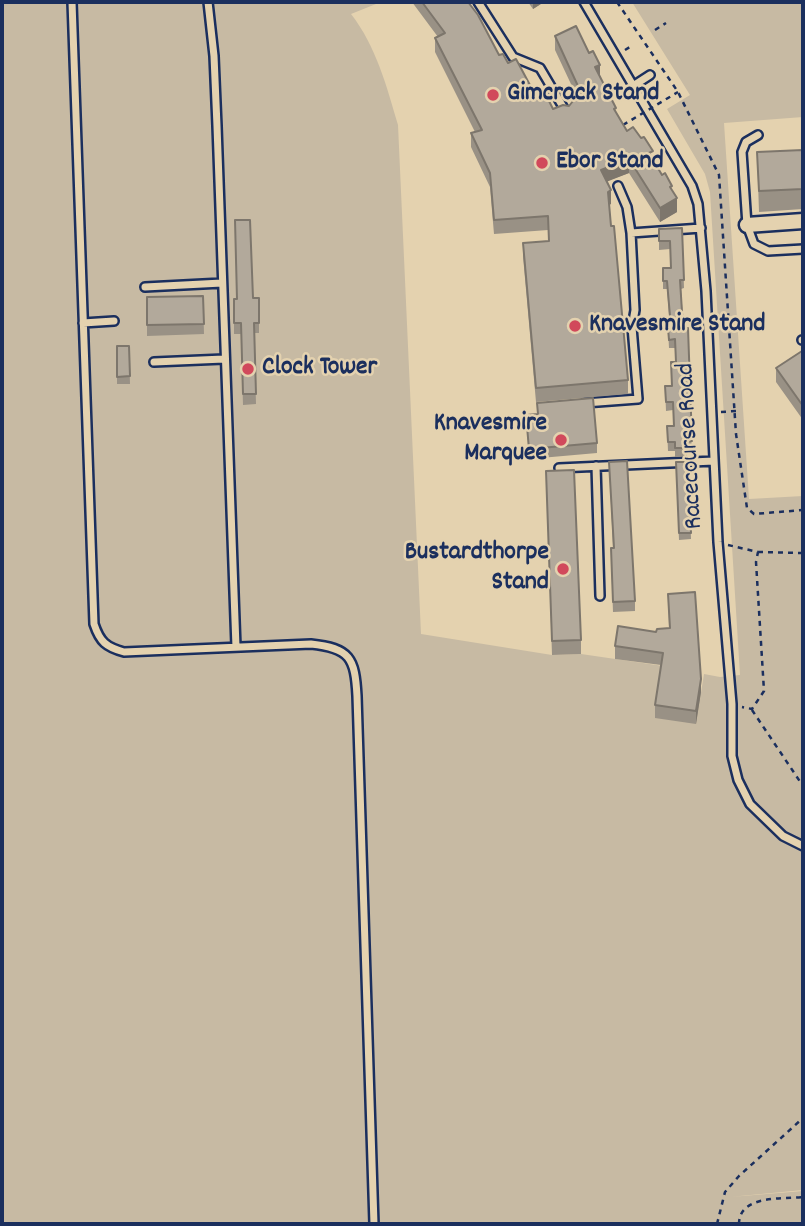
<!DOCTYPE html>
<html>
<head>
<meta charset="utf-8">
<style>
  body { margin:0 }
  #map { position:relative; width:805px; height:1226px; overflow:hidden; background:#e4d2af; font-family:Dekko,sans-serif }
  canvas { display:block }
  .frame { position:absolute; inset:0; border:4px solid #1b2f5e; pointer-events:none }
</style>
</head>
<body>
<div id="map">
<canvas width="805" height="1226"></canvas>
<div class="frame"></div>
</div>
<script>
const g = document.querySelector('canvas').getContext('2d');
g.lineJoin = 'round';
function fill(path, color) {
  g.fillStyle = color;
  g.fill(path, 'evenodd');
}
function stroke(path, color, width, dash) {
  g.strokeStyle = color;
  g.lineWidth = width;
  g.lineCap = dash ? 'butt' : 'round';
  g.setLineDash(dash || []);
  g.stroke(path);
}
function write(font, color, halo, rows, align = 'center') {
  g.font = font + ' Dekko,sans-serif';
  g.lineWidth = 5;
  g.setLineDash([]);
  g.textBaseline = 'middle';
  g.strokeStyle = halo;
  g.fillStyle = color;
  for (const [text, x, y, turn = 0] of rows) {
    g.save();
    g.translate(x, y);
    g.rotate((+turn || 0) * Math.PI / 180);
    g.textAlign = isNaN(turn) ? turn : align;
    if (halo) g.strokeText(text, 0, 0);
    g.fillText(text, 0, 0);
    g.restore();
  }
}
fill(new Path2D(`
  M2 2H381L351 14C376 46 387 87 398 125L421 634 552 655 581 654 677 668 696 724 704 674 720 677 740 675 710 192 705 174 667 109 690 95 632 2H803V117L724 123 749 499 803 496V1190L730 1197 803 1191V1224H2Z`), '#c7baa3');
const lane = new Path2D(`
  M72 2 94 624C100 642 106 647 124 652L311 644C350 648 355 658 357 696L374 1224
  M208 2 214 56 217 126 236 647
  M478 2 513 57 540 68 566 112
  M584 2 692 186 698 204 706 291 718 542 732 704V756L738 780 750 804 783 836 803 846
  M633 86 650 75
  M758 135 746 142 742 152 747 225 754 244 768 251 803 249
  M631 233 701 228
  M145 287 222 283
  M83 323 114 321
  M802 340H803
  M154 362 224 359
  M585 403 638 399 632 327 635 310 631 233 627 207 618 186
  M596 466 600 596
  M559 468 714 461`);
const street = new Path2D(`
  M747 225 803 221`);
stroke(lane, '#1b2f5e', 12);
stroke(street, '#1b2f5e', 19);
stroke(new Path2D(`
  M617 2 678 92 719 175 736 434 747 508 754 514 803 510
  M655 30 666 23
  M625 50 633 45
  M721 412 736 411
  M728 545 758 552 756 562 764 691 752 709 742 707
  M758 552 803 553
  M752 710 803 786
  M717 1224 725 1192 739 1176 803 1118
  M739 1224C739 1195 782 1199 803 1197`), '#1b2f5e', 2.5, [5, 5]);
stroke(lane, '#e4d2af', 7);
stroke(street, '#e4d2af', 14);
stroke(new Path2D(`
  M623 125 678 92`), '#1b2f5e', 2.5, [5, 5]);
fill(new Path2D(`
  M412 2H468L499 55 508 63 538 100 553 109 569 106 578 99 555 50V36L600 76 616 112 627 131 653 160 672 191 677 212 660 222 629 173 607 181 611 204 609 205 611 226 628 380V394L536 402 523 256V243L548 241V230L494 234 490 187 471 147V133L475 132 435 52V38L438 37Z
  M528 2H544L533 9Z
  M803 150V209L759 212 757 152Z
  M682 228 684 288 681 289 692 450H687V456L675 457V451H668L667 426H674L673 410 666 411 665 386H671L676 362 675 348H669L668 328H670L667 289H663V268H671L670 249 659 250V229Z
  M203 296 204 334 147 336V297Z
  M259 298V333H254L256 404 243 405 241 334H234V299Z
  M117 346H129L130 384H117Z
  M803 352V420L776 382V368Z
  M537 403 597 443V453L529 459 526 415 537 414Z
  M609 462 635 601V611L613 612 611 558 613 548Z
  M676 462H688L691 539 679 540Z
  M546 471 581 640V654L552 655Z
  M668 594 701 692 696 724 655 718V705L661 665 615 659V646L656 632 669 628Z`), '#999185');
fill(new Path2D(`
  M533 2H544L533 9Z
  M600 65V79L595 67Z
  M629 159V173L601 184V170Z
  M611 190V204L608 205V192Z
  M677 198V212L660 222V208Z
  M701 679V692L696 724V711Z`), '#7d766c');
const building = new Path2D(`
  M422 2H468L478 15 499 55 503 54 508 63 516 59 538 100 547 97 553 109 563 105 569 106 573 101 583 97 555 36 576 26 589 53 593 51 600 65 595 67 616 108 614 109 627 131 633 127 641 138 644 137 653 151 649 153 662 175 665 173 672 186 670 187 677 198 660 208 629 159 601 170 611 190 608 192 611 226H614L628 380 536 388 523 243 549 241 548 216 494 220 490 173 471 133 482 130 435 38 445 33Z
  M803 150V189L759 191 757 152Z
  M235 220H250L253 298H259V323H254L256 394H243L241 323H234V299H237Z
  M682 228 684 280H680L683 328H688L692 441H687V448H675V442H668L667 426H674L673 402H666L665 386H672L671 362H676L675 339 669 340 668 328H671L667 281H663V268H671L670 241H659V229Z
  M203 296 204 324 147 325V297Z
  M117 346H129L130 376 117 377Z
  M802 351 803 352V406L776 368Z
  M593 398 597 443 529 449 526 415 538 414 537 403Z
  M627 461 635 601 613 602 611 548H614L609 462Z
  M676 462H688L691 533H679Z
  M574 470 581 640 552 641 546 471Z
  M695 592 701 679 696 711 655 705 663 653 615 646 618 626 656 632 657 629 670 628 668 594Z`);
fill(building, '#b2a99b');
stroke(building, '#7d766c', 2);
for (const [x, y, r, color] of [
  [493,95,7,"#d1495b"],
  [542,163,7,"#d1495b"],
  [575,326,7,"#d1495b"],
  [248,369,7,"#d1495b"],
  [561,440,7,"#d1495b"],
  [563,569,7,"#d1495b"]
]) {
  const dot = new Path2D();
  dot.arc(x, y, r, 0, 2 * Math.PI);
  g.fillStyle = color;
  g.fill(dot);
  stroke(dot, '#e4d2af', 2.5);
}
write('bold 26px', '#1b2f5e', '#e4d2af', [
  ["Gimcrack Stand",507,95],
  ["Ebor Stand",556,163],
  ["Knavesmire Stand",589,326],
  ["Clock Tower",262,369],
  ["Knavesmire",547,425,"right"],
  ["Marquee",547,455,"right"],
  ["Bustardthorpe",549,554,"right"],
  ["Stand",549,584,"right"]
], 'left');
write('26px', '#1b2f5e', '#e4d2af', [
  ["Racecourse Road",692,446,-93]
]);
</script>
</body>
</html>
